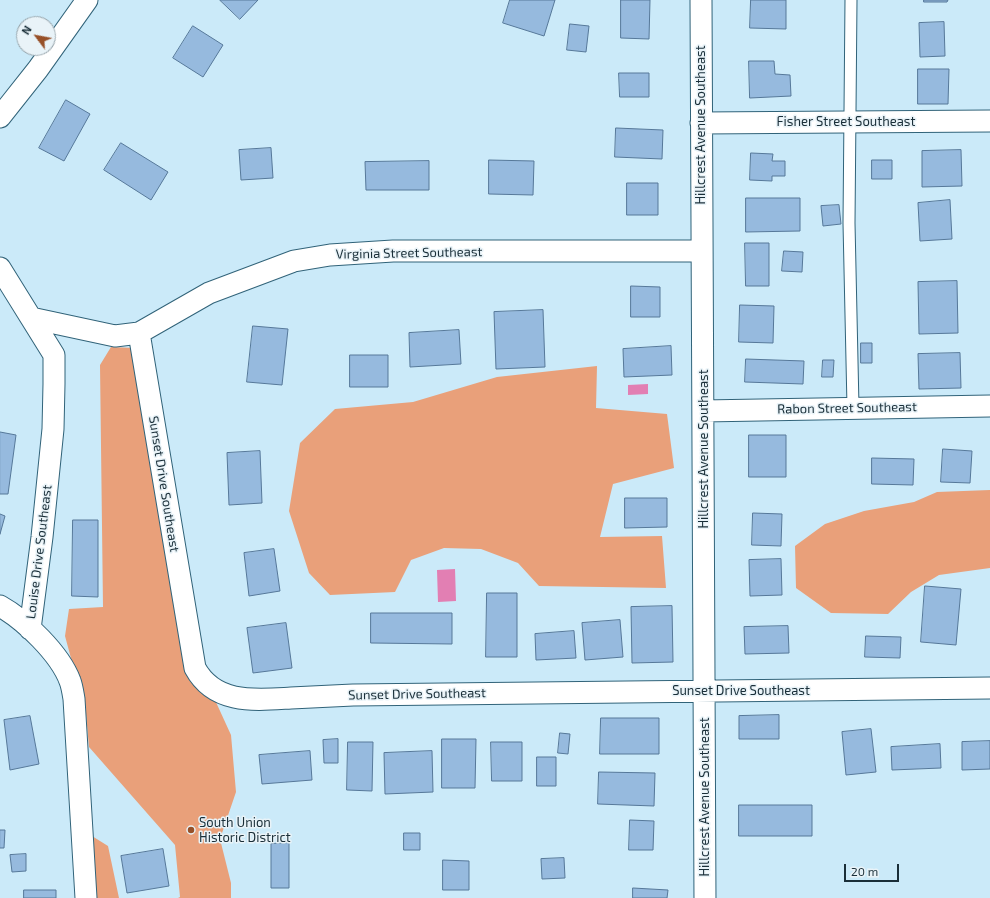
<!DOCTYPE html>
<html>
<head>
<meta charset="utf-8">
<style>
  body { margin:0 }
  #map { position:relative; width:990px; height:898px; overflow:hidden; background:#cbeaf9; font-family:"Exo 2",sans-serif }
  canvas { display:block }
  .north { position:absolute; left:16px; top:16px; width:40px; height:40px; box-sizing:border-box; background:#e9f3f8; border:1px solid #96a4ab; border-radius:50%; rotate:302deg; font-size:11px; font-weight:700; line-height:16px; text-align:center; color:#192e38 }
  .north::after { content:''; display:block; margin:auto; width:14px; height:18px; background:#975028; clip-path:polygon(50% 0,100% 100%,50% 72%,0 100%) }
  .scale { position:absolute; left:844px; top:864px; width:55px; height:18px; box-sizing:border-box; border:2px solid #192e38; border-top:0; padding-left:5px; font-size:12px; line-height:14px; white-space:nowrap; color:#192e38; -webkit-text-stroke:3px #e9f3f8; paint-order:stroke }
</style>
</head>
<body>
<div id="map">
<canvas width="990" height="898"></canvas>
<div class="north">N</div>
<div class="scale">20 m</div>
</div>
<script>
const g = document.querySelector('canvas').getContext('2d');
g.lineJoin = 'round';
function fill(path, color) {
  g.fillStyle = color;
  g.fill(path, 'evenodd');
}
function stroke(path, color, width, dash) {
  g.strokeStyle = color;
  g.lineWidth = width;
  g.lineCap = dash ? 'butt' : 'round';
  g.setLineDash(dash || []);
  g.stroke(path);
}
function write(font, color, halo, rows, align = 'center') {
  g.font = font + ' "Exo 2",sans-serif';
  g.lineWidth = 3;
  g.setLineDash([]);
  g.textBaseline = 'middle';
  g.strokeStyle = halo;
  g.fillStyle = color;
  for (const [text, x, y, turn = 0] of rows) {
    g.save();
    g.translate(x, y);
    g.rotate((+turn || 0) * Math.PI / 180);
    g.textAlign = isNaN(turn) ? turn : align;
    if (halo) g.strokeText(text, 0, 0);
    g.fillText(text, 0, 0);
    g.restore();
  }
}
fill(new Path2D(`
  M111 347 135 348 189 680 215 700 231 735 236 792 220 839 231 883V898H178L180 897 175 845 89 747 86 714 65 636 69 609 103 607 100 365Z
  M597 366 596 408 667 414 674 468 613 484 600 537 662 536 666 588 539 586 518 563 481 549 444 548 411 560 395 592 330 595 309 573 289 511 300 443 335 409 413 402 497 377Z
  M990 490V568L939 575 911 592 888 614 831 613 796 588 795 546 825 524 864 511 914 502 937 492Z
  M92 836 108 846 119 898H94Z`), '#e9a07a');
fill(new Path2D(`
  M648 384V394L628 395V385Z
  M455 569 456 601 438 602 437 570Z`), '#e27fb3');
const building = new Path2D(`
  M220 0H258L240 19Z
  M510 0H555L544 36 503 23Z
  M621 0H650L649 39 621 38Z
  M751 0H786V29L750 28Z
  M924 0H948L947 2H924Z
  M944 22 945 56 920 57 919 23Z
  M570 24 589 26 586 52 567 50Z
  M193 26 223 45 203 77 173 58Z
  M749 61H774L775 74 790 75 791 96 750 98Z
  M918 69H949L948 104H918Z
  M619 73H649V97H620Z
  M66 100 90 114 64 161 39 148Z
  M616 128 663 130 662 159 615 157Z
  M121 143 168 172 151 200 104 170Z
  M271 148 273 178 241 180 239 150Z
  M961 150 962 186 922 187V151Z
  M751 153 773 154 772 161H785V176H772V181L750 180Z
  M489 160 534 161 533 195 489 194Z
  M872 160H892V179H872Z
  M429 161V190H366L365 162Z
  M627 183H658V215H627Z
  M746 198H800V231L746 232Z
  M950 200 952 239 920 241 918 203Z
  M839 205 841 224 823 226 821 206Z
  M745 243H769V286H746Z
  M784 251 803 252 802 272 782 271Z
  M957 281 958 333 919 334 918 282Z
  M631 286 660 287V317H631Z
  M740 305 774 306 773 343 739 342Z
  M543 310 545 367 496 369 494 312Z
  M253 326 288 329 282 385 247 382Z
  M459 330 461 364 410 367 409 333Z
  M861 343H872V363H861Z
  M671 346 672 375 624 377 623 349Z
  M960 353 961 388 919 389 918 354Z
  M350 355H388V387H350Z
  M746 359 804 361 803 384 745 382Z
  M823 360H834L833 377H822Z
  M0 432 16 435 8 494H0Z
  M749 435H786V477H749Z
  M943 449 972 451 970 483 941 482Z
  M260 451 262 503 229 505 227 453Z
  M872 458 914 459 913 485 872 484Z
  M625 498H667V527L625 528Z
  M753 513 782 514 781 546 752 545Z
  M0 514 5 516 0 534Z
  M73 520H98V597L72 596Z
  M274 549 280 591 249 596 244 553Z
  M781 559 782 595 750 596 749 560Z
  M925 586 961 589 956 645 921 642Z
  M487 593H517V657H486Z
  M672 606 673 662 632 663 631 607Z
  M371 613H452V644L371 643Z
  M620 620 623 657 585 660 582 623Z
  M286 623 292 668 253 673 247 628Z
  M788 626 789 653 745 654 744 627Z
  M574 631 576 658 536 660 535 634Z
  M866 636 901 637 900 658 865 657Z
  M779 715V739H739V716Z
  M30 716 39 764 10 770 4 720Z
  M601 718H659V754H600Z
  M871 729 876 772 846 775 842 732Z
  M560 733 570 734 568 754 558 753Z
  M338 739V763H324L323 740Z
  M442 739H476L475 788H442Z
  M990 741V769L962 770V742Z
  M348 742H373L372 791 347 790Z
  M491 742H522V781H492Z
  M940 744 941 768 892 770 891 747Z
  M310 751 312 780 262 784 259 755Z
  M432 751 433 792 385 794 384 753Z
  M537 757H556V786H537Z
  M599 772 655 773 654 806 598 804Z
  M739 805H812V836H739Z
  M630 820 654 821 653 850H629Z
  M0 830H5L4 848H0Z
  M404 833H420V850H404Z
  M289 843V888H271V844Z
  M163 849 169 886 127 893 121 856Z
  M26 854V871L12 872 10 855Z
  M564 858 565 878 542 879 541 859Z
  M443 860 469 861V890H443Z
  M633 888 668 890 667 898H633Z
  M24 890H56V898H24Z`);
fill(building, '#96bade');
stroke(building, '#567899', 1);
const service = new Path2D(`
  M851 0 849 223 853 407`);
const minor = new Path2D(`
  M701 0 705 898
  M0 117 38 69 87 0
  M701 123 990 121
  M0 268 31 318 115 336 139 333 209 293 294 261 330 255 393 251H702
  M139 333 195 668C215 705 256 700 291 698 312 697 332 696 353 695L990 688
  M703 411 990 406
  M0 606C25 620 60 654 70 681 72 686 73 693 74 699L86 898
  M30 629 42 537 53 429 54 384V355L31 318`);
stroke(service, '#316379', 13);
stroke(minor, '#316379', 23);
stroke(service, '#fff', 11);
stroke(minor, '#fff', 21);
for (const [x, y, r, color] of [
  [191,830,4,"#975028"]
]) {
  const dot = new Path2D();
  dot.arc(x, y, r, 0, 2 * Math.PI);
  g.fillStyle = color;
  g.fill(dot);
  stroke(dot, '#e9f3f8', 1.5);
}
write('13px', '#192e38', '#e9f3f8', [
  ["Fisher Street Southeast",846,122],
  ["Hillcrest Avenue Southeast",701,125,-90],
  ["Virginia Street Southeast",409,253,-1],
  ["Rabon Street Southeast",847,408,-1],
  ["Hillcrest Avenue Southeast",704,449,-90],
  ["Sunset Drive Southeast",164,484,81],
  ["Louise Drive Southeast",39,552,-83],
  ["Sunset Drive Southeast",741,691],
  ["Sunset Drive Southeast",417,694,-1],
  ["Hillcrest Avenue Southeast",705,797,-90]
]);
write('13px', '#192e38', '#e9f3f8', [
  ["South Union",199,823],
  ["Historic District",199,838]
], 'left');
</script>
</body>
</html>
